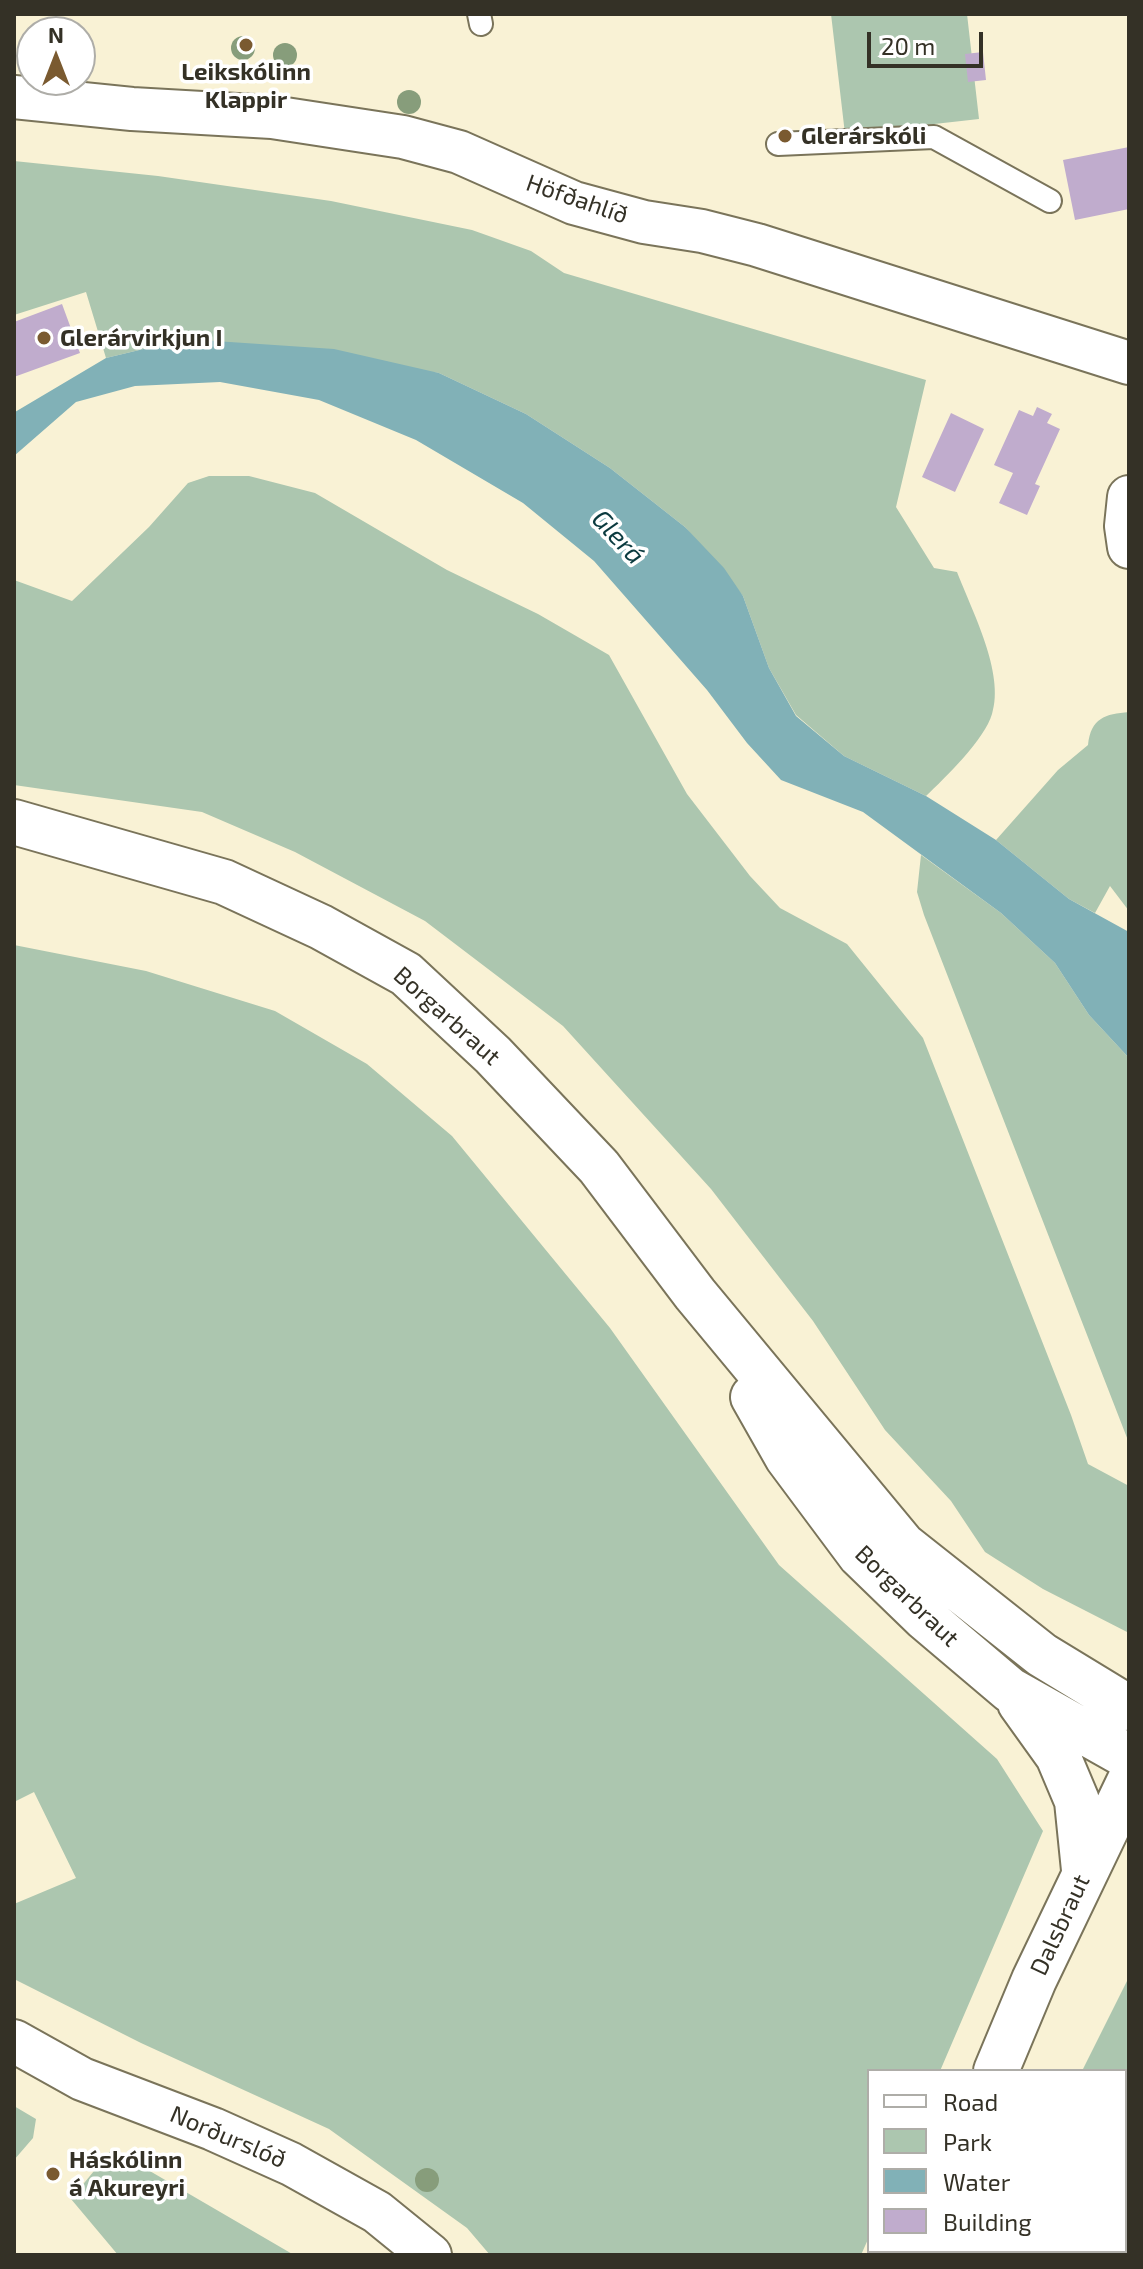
<!DOCTYPE html>
<html>
<head>
<meta charset="utf-8">
<style>
  body { margin:0 }
  #map { position:relative; width:1143px; height:2269px; overflow:hidden; background:#f9f2d5; font-family:"Exo 2",sans-serif }
  canvas { display:block }
  .frame { position:absolute; inset:0; border:16px solid #343126; pointer-events:none }
  .legend { position:absolute; left:867px; top:2069px; width:260px; height:184px; box-sizing:border-box; background:#fff; border:2px solid #aeada8; margin:0; padding:10px 14px; list-style:none; font-size:24px; color:#343126 }
  .legend li { display:flex; align-items:center; gap:16px; height:40px }
  .legend b { width:40px; border:2px solid #aeada8 }
  .north { position:absolute; left:16px; top:16px; width:80px; height:80px; box-sizing:border-box; background:#fff; border:2px solid #aeada8; border-radius:50%; rotate:0deg; font-size:22px; font-weight:700; line-height:32px; text-align:center; color:#343126 }
  .north::after { content:''; display:block; margin:auto; width:28px; height:36px; background:#7a5a30; clip-path:polygon(50% 0,100% 100%,50% 72%,0 100%) }
  .scale { position:absolute; left:867px; top:32px; width:116px; height:36px; box-sizing:border-box; border:4px solid #343126; border-top:0; padding-left:10px; font-size:24px; line-height:28px; white-space:nowrap; color:#343126; -webkit-text-stroke:6px #fff; paint-order:stroke }
</style>
</head>
<body>
<div id="map">
<canvas width="1143" height="2269"></canvas>
<div class="frame"></div>
<ul class="legend">
<li><b style="height:10px;background:#fff"></b>Road</li>
<li><b style="height:22px;background:#acc6af"></b>Park</li>
<li><b style="height:22px;background:#81b1b7"></b>Water</li>
<li><b style="height:22px;background:#c0accd"></b>Building</li>
</ul>
<div class="north">N</div>
<div class="scale">20 m</div>
</div>
<script>
const g = document.querySelector('canvas').getContext('2d');
g.lineJoin = 'round';
function fill(path, color) {
  g.fillStyle = color;
  g.fill(path, 'evenodd');
}
function stroke(path, color, width, dash) {
  g.strokeStyle = color;
  g.lineWidth = width;
  g.lineCap = dash ? 'butt' : 'round';
  g.setLineDash(dash || []);
  g.stroke(path);
}
function write(font, color, halo, rows, align = 'center') {
  g.font = font + ' "Exo 2",sans-serif';
  g.lineWidth = 7;
  g.setLineDash([]);
  g.textBaseline = 'middle';
  g.strokeStyle = halo;
  g.fillStyle = color;
  for (const [text, x, y, turn = 0] of rows) {
    g.save();
    g.translate(x, y);
    g.rotate((+turn || 0) * Math.PI / 180);
    g.textAlign = isNaN(turn) ? turn : align;
    if (halo) g.strokeText(text, 0, 0);
    g.fillText(text, 0, 0);
    g.restore();
  }
}
fill(new Path2D(`
  M831 14H967L979 119 845 134Z
  M14 161 158 176 331 201 472 230 531 251 564 273 926 380 896 507 934 568 957 572C972 611 1005 673 992 714 985 739 945 778 926 796L844 756 796 715 769 668 743 596 685 527 610 468 526 414 439 373 185 339 106 358 86 292 14 315Z
  M209 476H249L315 493 447 570 538 614 609 655 687 794 750 876 780 908 847 944 923 1038 1071 1415 1088 1464 1129 1486V1633L1043 1589 985 1552 951 1501 885 1430 813 1321 711 1189 563 1026 425 921 295 852 202 812 14 785V580L72 601 149 527 188 483Z
  M1129 712V911L1110 886 1095 913 1069 899 996 840 1058 770 1088 745C1091 718 1105 714 1129 712Z
  M921 855 1001 913 1055 963 1089 1015 1129 1058V1443L924 915 917 892Z
  M14 945 146 971 275 1011 367 1064 452 1136 610 1328 779 1565 997 1759 1043 1831 940 2071H869V2237L861 2255H490L467 2228 329 2129 141 2043 14 1979V1904L76 1878 34 1792 14 1802Z
  M1129 1977V2255H1009L1011 2251H1125V2071H1082Z
  M14 2106 36 2119 33 2138 14 2160Z
  M112 2149 294 2255H118L71 2199Z`), '#acc6af');
fill(new Path2D(`
  M185 339 334 349 439 373 526 414 610 468 685 527 724 568 743 596 769 668 796 716 844 756 926 796 996 840 1069 899 1129 932V1058L1089 1015 1055 963 1001 913 863 812 781 780 747 743 707 690 594 561 523 503 416 440 319 400 220 382 135 386 76 402 14 456 15 412 106 358Z`), '#81b1b7');
fill(new Path2D(`
  M983 52 986 80 968 82 965 54Z
  M1129 147V209L1075 220 1063 160Z
  M62 304 80 353 14 377V322Z
  M1037 407 1052 414 1047 423 1060 429 1035 484 1040 486 1027 515 999 503 1013 473 994 465 1019 410 1033 416Z
  M951 413 984 429 955 492 922 477Z`), '#c0accd');
const service = new Path2D(`
  M479 14 481 24
  M778 144 934 137 1050 201`);
const minor = new Path2D(`
  M14 97 132 109 272 117 403 137 459 152 574 203 644 222 702 231 757 245 1129 363
  M1129 497 1126 526 1129 547
  M14 2041 82 2079 213 2129 291 2164 377 2212 430 2255`);
const tertiary = new Path2D(`
  M14 822 224 882 321 927 406 974 493 1055 599 1167 695 1294 903 1545 1042 1655 1129 1708
  M753 1397 787 1457 860 1555 925 1618 1010 1690 1129 1757
  M1020 1703 1058 1756 1077 1801 1084 1870
  M996 2071 1034 1980 1129 1782
  M930 2255 931 2251`);
stroke(service, '#7a745a', 26);
stroke(minor, '#7a745a', 46);
stroke(tertiary, '#7a745a', 48);
stroke(service, '#fff', 22);
stroke(minor, '#fff', 42);
stroke(tertiary, '#fff', 44);
g.fillStyle = '#879d7b';
for (const [x, y] of [
  [243,48],
  [285,55],
  [409,102],
  [427,2180]
]) {
  g.beginPath();
  g.arc(x, y, 12, 0, 2 * Math.PI);
  g.fill();
}
for (const [x, y, r, color] of [
  [246,45,8,"#7a5a30"],
  [785,136,8,"#7a5a30"],
  [44,338,8,"#7a5a30"],
  [53,2174,8,"#7a5a30"]
]) {
  const dot = new Path2D();
  dot.arc(x, y, r, 0, 2 * Math.PI);
  g.fillStyle = color;
  g.fill(dot);
  stroke(dot, '#fff', 3);
}
write('bold 24px', '#343126', '#fff', [
  ["Leikskólinn",246,72,"center"],
  ["Klappir",246,100,"center"],
  ["Glerárskóli",801,136],
  ["Glerárvirkjun I",60,338],
  ["Háskólinn",69,2160],
  ["á Akureyri",69,2188]
], 'left');
write('24px', '#343126', '#fff', [
  ["Höfðahlíð",577,199,19],
  ["Borgarbraut",447,1016,42],
  ["Borgarbraut",907,1596,44],
  ["Dalsbraut",1060,1925,-65],
  ["Norðurslóð",228,2137,23]
]);
write('italic 26px', '#0a3a3f', '#fff', [
  ["Glerá",618,537,47]
]);
</script>
</body>
</html>
